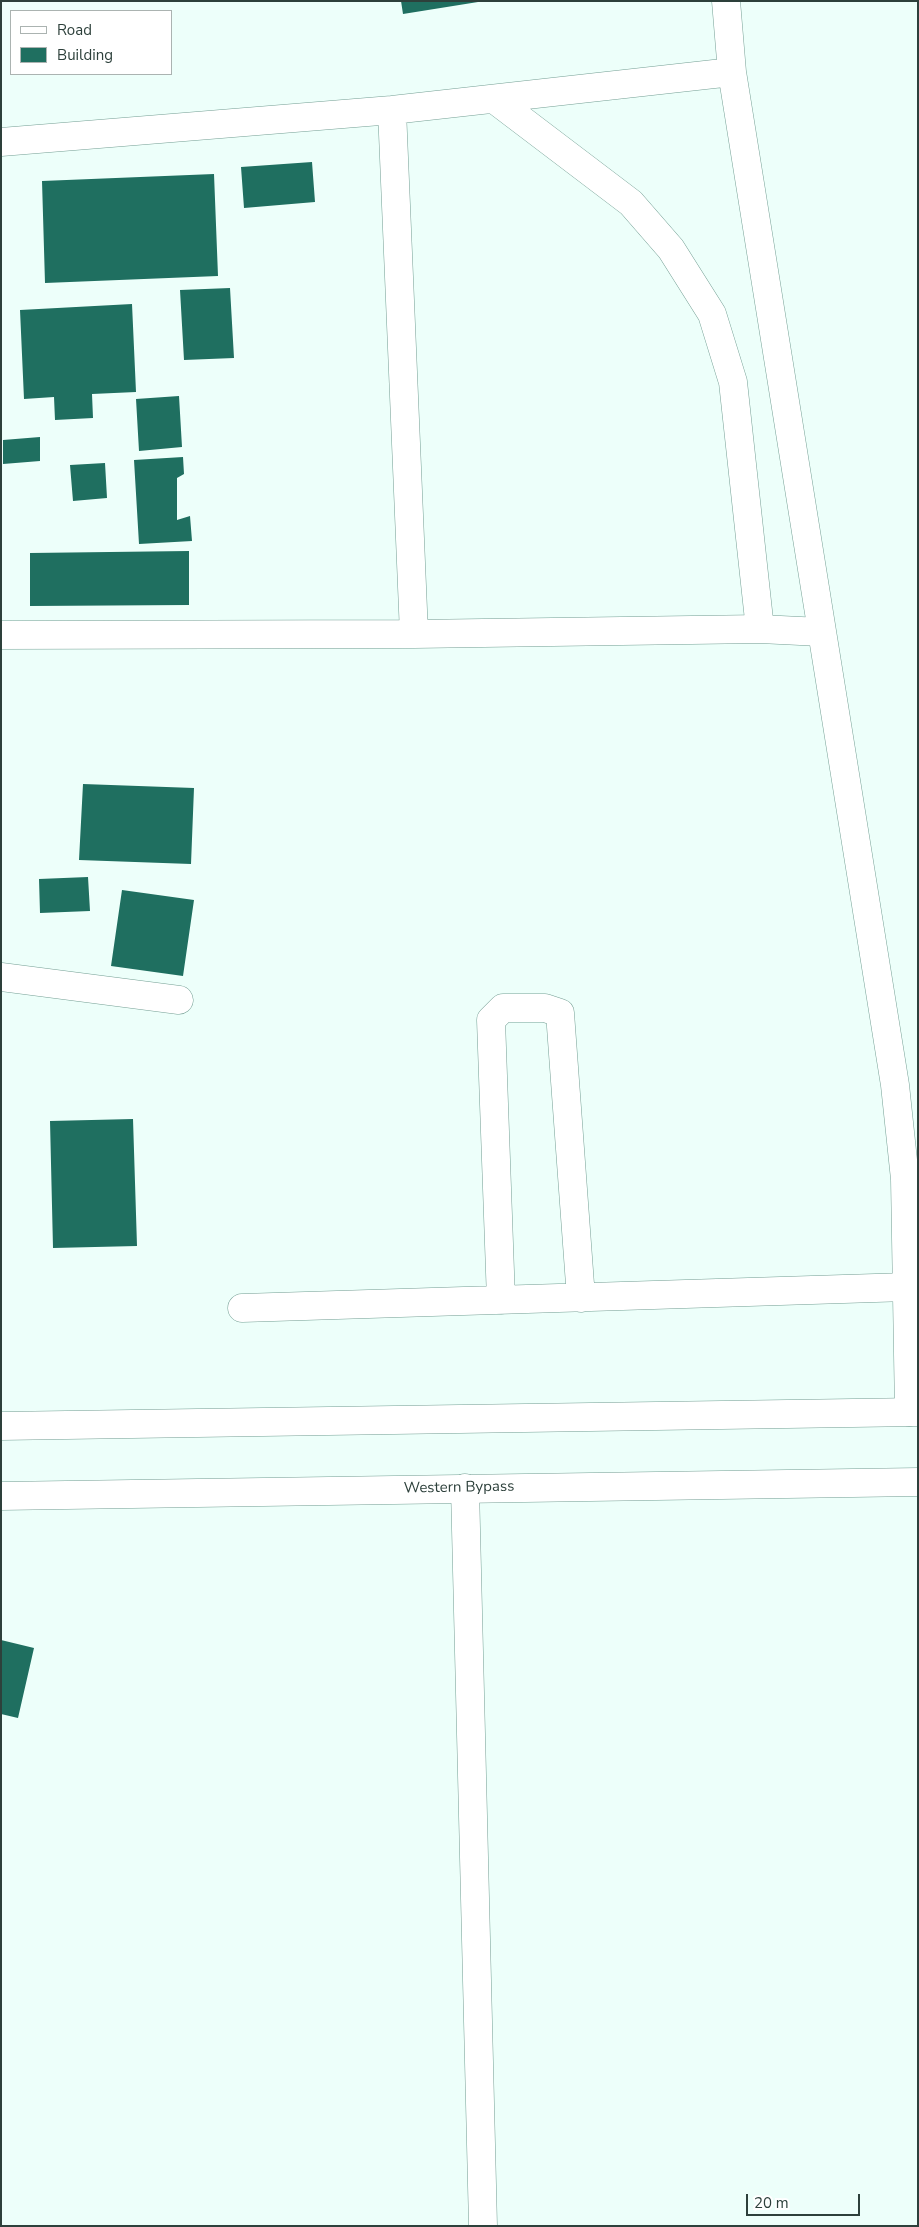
<!DOCTYPE html>
<html>
<head>
<meta charset="utf-8">
<style>
  body { margin:0 }
  #map { position:relative; width:919px; height:2227px; overflow:hidden; background:#edfffa; font-family:"Nunito Sans",sans-serif }
  canvas { display:block }
  .frame { position:absolute; inset:0; border:2px solid #2d403b; pointer-events:none }
  .legend { position:absolute; left:10px; top:10px; width:162px; height:65px; box-sizing:border-box; background:#fff; border:1px solid #abb3b1; margin:0; padding:6px 9px; list-style:none; font-size:15px; color:#2d403b }
  .legend li { display:flex; align-items:center; gap:10px; height:25px }
  .legend b { width:25px; border:1px solid #abb3b1 }
  .scale { position:absolute; left:746px; top:2194px; width:114px; height:22px; box-sizing:border-box; border:2px solid #2d403b; border-top:0; padding-left:6px; font-size:15px; line-height:18px; white-space:nowrap; color:#2d403b; -webkit-text-stroke:4px #fff; paint-order:stroke }
</style>
</head>
<body>
<div id="map">
<canvas width="919" height="2227"></canvas>
<div class="frame"></div>
<ul class="legend">
<li><b style="height:6px;background:#fff"></b>Road</li>
<li><b style="height:14px;background:#1f6f60"></b>Building</li>
</ul>
<div class="scale">20 m</div>
</div>
<script>
const g = document.querySelector('canvas').getContext('2d');
g.lineJoin = 'round';
function fill(path, color) {
  g.fillStyle = color;
  g.fill(path, 'evenodd');
}
function stroke(path, color, width, dash) {
  g.strokeStyle = color;
  g.lineWidth = width;
  g.lineCap = dash ? 'butt' : 'round';
  g.setLineDash(dash || []);
  g.stroke(path);
}
function write(font, color, halo, rows, align = 'center') {
  g.font = font + ' "Nunito Sans",sans-serif';
  g.lineWidth = 5;
  g.setLineDash([]);
  g.textBaseline = 'middle';
  g.strokeStyle = halo;
  g.fillStyle = color;
  for (const [text, x, y, turn = 0] of rows) {
    g.save();
    g.translate(x, y);
    g.rotate((+turn || 0) * Math.PI / 180);
    g.textAlign = isNaN(turn) ? turn : align;
    if (halo) g.strokeText(text, 0, 0);
    g.fillText(text, 0, 0);
    g.restore();
  }
}
fill(new Path2D(`
  M401 1H477L478 2 403 14Z
  M312 162 315 202 244 208 241 167Z
  M214 174 218 276 45 283 42 181Z
  M230 288 234 358 184 360 180 290Z
  M132 304 136 392 92 394 93 418 55 420 54 397 24 399 20 310Z
  M179 396 182 447 139 451 136 399Z
  M40 437V461L3 464V440Z
  M183 457 184 474 177 478V520L190 516 192 541 139 544 134 460Z
  M105 463 107 498 73 501 70 465Z
  M189 551V605L30 606V553Z
  M83 784 194 788 191 864 79 860Z
  M88 877 90 911 40 913 39 879Z
  M122 890 194 900 183 976 111 966Z
  M133 1119 137 1246 53 1248 50 1121Z
  M1 1640 34 1648 18 1718 1 1714Z`), '#1f6f60');
const street = new Path2D(`
  M726 1 732 72 895 1085 905 1179 909 1412
  M494 99 631 203 671 249 712 314 733 382 760 629
  M392 110 414 634
  M1 142 392 110 732 72
  M1 635 414 634 760 629 821 632
  M1 977 179 1000
  M501 1300 491 1020 503 1008H545L560 1013 581 1298
  M242 1308 907 1287
  M465 1488 483 2226`);
const primary = new Path2D(`
  M1 1426 918 1412
  M1 1496 918 1482`);
stroke(street, '#749f94', 29);
stroke(primary, '#749f94', 29);
stroke(street, '#fff', 28);
stroke(primary, '#fff', 28);
write('15px', '#2d403b', '#fff', [
  ["Western Bypass",459,1488,-1]
]);
</script>
</body>
</html>
